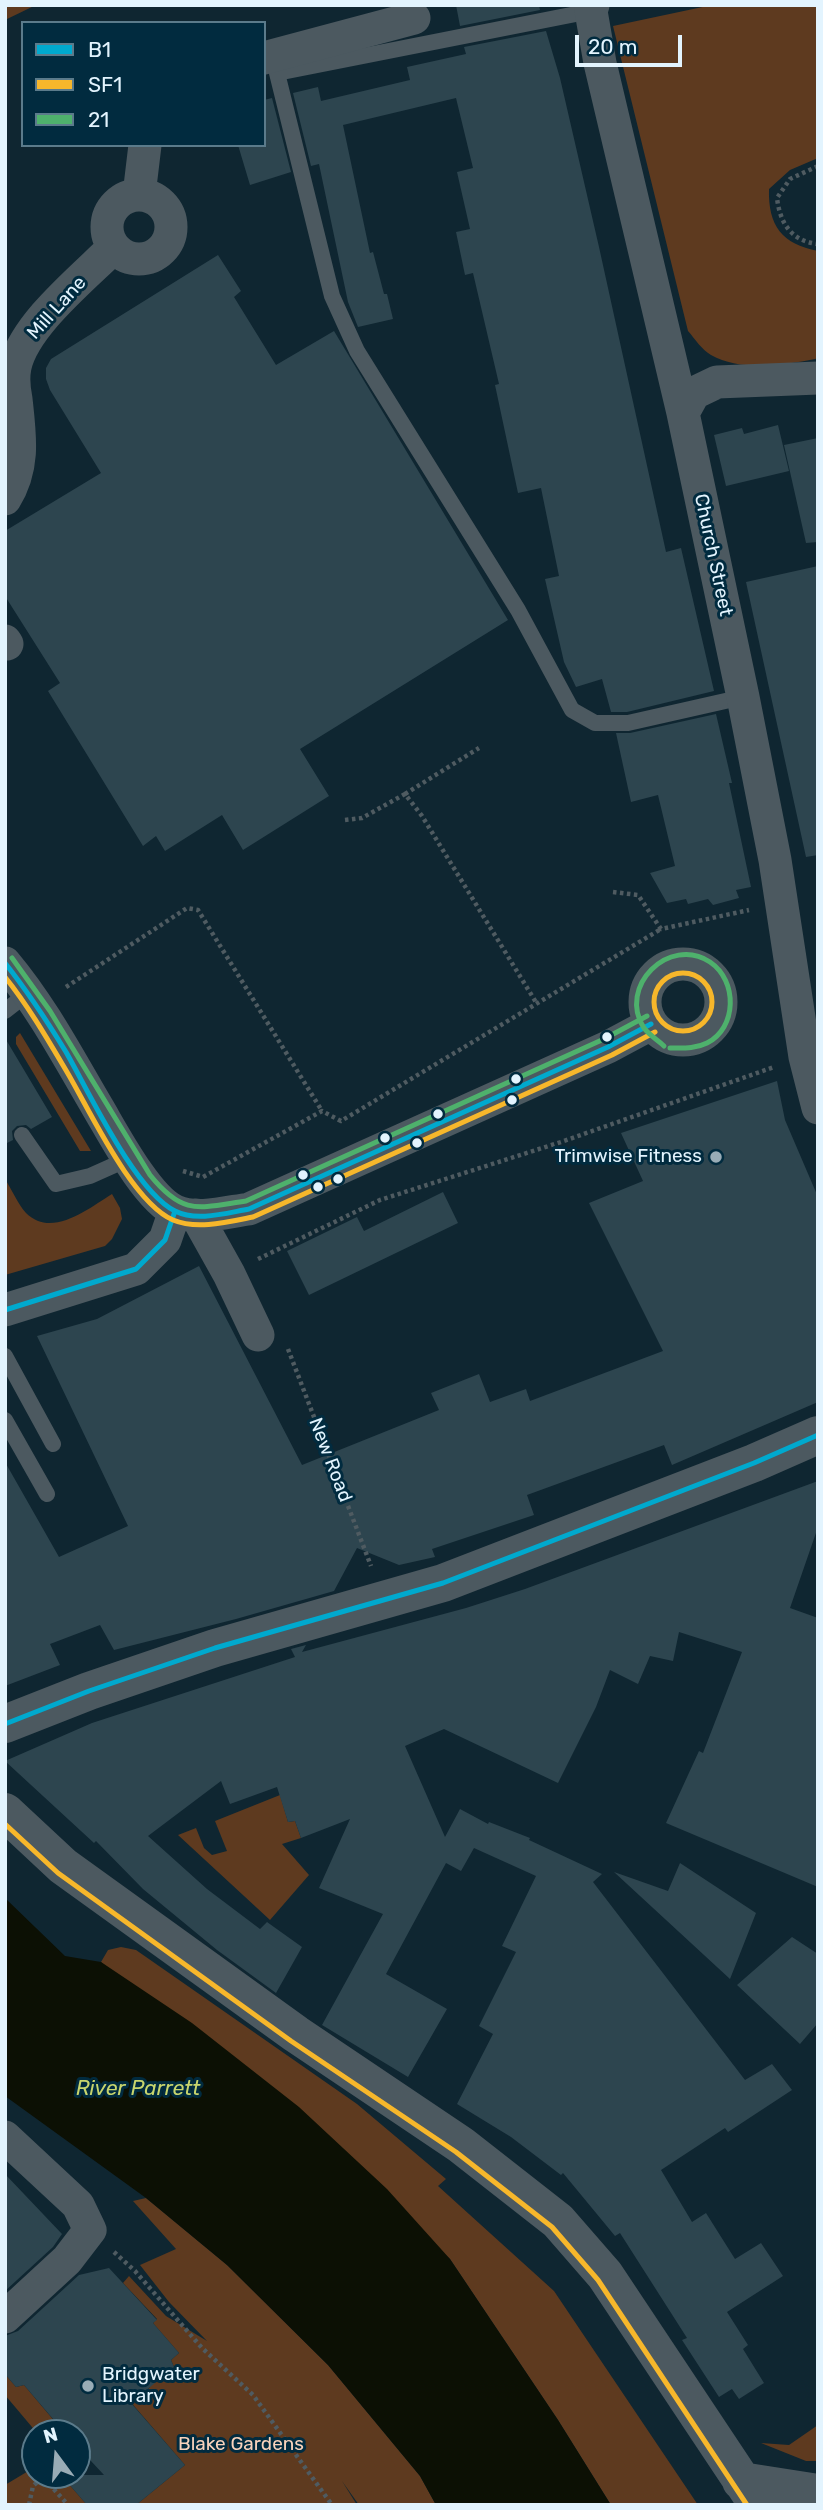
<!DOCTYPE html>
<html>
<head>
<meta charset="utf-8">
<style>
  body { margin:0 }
  #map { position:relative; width:823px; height:2510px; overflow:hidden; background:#0f2631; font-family:Rubik,sans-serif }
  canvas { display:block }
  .frame { position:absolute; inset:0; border:7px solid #e3f4fe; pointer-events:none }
  .legend { position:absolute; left:21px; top:21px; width:245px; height:126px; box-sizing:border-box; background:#012b3f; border:2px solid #5b7b8b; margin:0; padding:9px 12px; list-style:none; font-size:21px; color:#e3f4fe }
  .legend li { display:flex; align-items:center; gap:14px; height:35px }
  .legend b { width:35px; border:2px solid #5b7b8b }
  .north { position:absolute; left:21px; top:2419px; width:70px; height:70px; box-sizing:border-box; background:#012b3f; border:2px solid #5b7b8b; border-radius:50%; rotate:344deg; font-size:19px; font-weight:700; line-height:28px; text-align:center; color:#e3f4fe }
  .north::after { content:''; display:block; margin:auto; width:24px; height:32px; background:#99acb6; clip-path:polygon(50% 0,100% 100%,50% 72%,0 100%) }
  .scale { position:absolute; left:575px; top:35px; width:107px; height:32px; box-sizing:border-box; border:4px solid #e3f4fe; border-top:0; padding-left:9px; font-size:21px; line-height:24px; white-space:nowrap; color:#e3f4fe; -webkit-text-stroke:5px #012b3f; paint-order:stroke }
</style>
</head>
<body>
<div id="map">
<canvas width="823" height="2510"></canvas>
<div class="frame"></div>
<ul class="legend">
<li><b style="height:9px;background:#00a9ce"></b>B1</li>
<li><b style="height:9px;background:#f7b72b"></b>SF1</li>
<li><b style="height:9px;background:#4eb16c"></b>21</li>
</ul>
<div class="north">N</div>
<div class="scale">20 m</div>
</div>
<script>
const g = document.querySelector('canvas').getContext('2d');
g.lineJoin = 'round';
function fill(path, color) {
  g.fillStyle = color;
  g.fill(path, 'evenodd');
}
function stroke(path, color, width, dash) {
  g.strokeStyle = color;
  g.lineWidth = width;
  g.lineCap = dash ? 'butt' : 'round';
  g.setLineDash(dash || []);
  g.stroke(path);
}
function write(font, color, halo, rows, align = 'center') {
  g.font = font + ' Rubik,sans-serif';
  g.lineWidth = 6;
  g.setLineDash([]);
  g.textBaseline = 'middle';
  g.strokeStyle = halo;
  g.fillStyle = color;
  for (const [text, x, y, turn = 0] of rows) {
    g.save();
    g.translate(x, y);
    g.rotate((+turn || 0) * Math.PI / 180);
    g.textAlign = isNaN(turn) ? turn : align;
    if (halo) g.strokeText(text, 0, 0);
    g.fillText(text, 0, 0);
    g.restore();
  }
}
fill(new Path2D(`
  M5 5H36L5 20Z
  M712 5H818V158L790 170 769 189C768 226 782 244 818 251V358L815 359C783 365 741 372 711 355 702 350 695 339 688 331L613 26Z
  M20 1033 91 1151H80L16 1044V1037Z
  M5 1179C12 1190 18 1204 26 1213 52 1239 89 1208 112 1194L120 1208 122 1219 112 1239 105 1246 5 1275Z
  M280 1795 288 1822 295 1821 301 1838 282 1844 309 1875 270 1920 178 1835 196 1828 204 1848 212 1855 227 1851 215 1821Z
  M121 1947 136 1950 357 2104 446 2179 438 2186 554 2291 698 2505H611L558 2420 450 2259 101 1962 108 1950Z
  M146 2198 227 2265 328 2365 420 2476 436 2505H359L342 2481 357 2505H136L185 2465 128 2399 136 2392 143 2394 150 2387 148 2382 159 2372 166 2374 174 2367 171 2360 179 2353 153 2323 157 2319 123 2283 129 2276 166 2316 207 2341 169 2302 140 2265 176 2249 133 2201Z
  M5 2374 16 2387 24 2385 62 2430 54 2433H37L5 2395Z
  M818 2425V2461H806L761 2443 789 2445Z
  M35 2467V2475H61L87 2505H5V2485Z`), '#5e3a1f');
fill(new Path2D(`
  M5 1898 65 1956 101 1962 192 2023 299 2107 387 2189 450 2259 558 2420 611 2505H436L420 2476 328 2365 227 2265 146 2198 5 2096Z`), '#0c1004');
fill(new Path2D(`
  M456 5H539L540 10 460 26Z
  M546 31 560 78 599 247 666 552 681 548 714 691 627 712H611L602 679 576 687 564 662 545 579 559 576 541 488 518 493 495 385 499 384 473 273 465 275 456 232 470 229 457 172 473 168 456 98 343 125 370 253 373 252 384 294H387L393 319 358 327 348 302 319 164 311 166 293 93 318 87 321 101 410 80 407 67 466 54 464 47Z
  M272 98 291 172 250 185 238 145H264V100Z
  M218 255 241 291 234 297 276 365 334 331 508 620 300 749 329 796 243 850 222 815 165 851 156 836 143 846 48 691 60 683 5 596V531L101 473 50 390 46 379V368L51 359Z
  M778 425 789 471 726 486 714 435 742 428 744 434Z
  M818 438V542L806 543 784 445Z
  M818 566V855L806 857 746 582Z
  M716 714 732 783H729L751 887 736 890 739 898 713 905 708 899 688 904 686 899 667 903 650 873 675 866 658 795 631 802 616 733H630Z
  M5 1038 52 1117 31 1129 26 1125 17 1126 12 1131 13 1140 5 1144Z
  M777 1081 785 1120 818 1197V1402L672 1465 664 1445 527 1495 534 1515 432 1549 435 1557 399 1565 357 1548 334 1591 236 1619 114 1650 100 1625 50 1644 60 1665 5 1686V1462L59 1557 128 1526 37 1336 97 1319 199 1266 302 1465 439 1410 431 1393 479 1374 490 1402 526 1389 530 1401 663 1351 589 1203 643 1181 621 1133Z
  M443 1192 458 1223 309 1295 287 1251 357 1217 364 1231Z
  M818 1481V1527L790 1608 818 1618V1887L666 1823 699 1751 703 1753 742 1652 679 1632 673 1661 650 1656 638 1684 610 1670 596 1707 558 1783 444 1729 405 1746 445 1837 460 1809 488 1824 489 1822 530 1838 529 1840 602 1874 593 1882 745 2080 772 2064 792 2090 728 2132 725 2128 661 2170 692 2222 706 2213 735 2259 761 2243 783 2276 727 2312 748 2345 743 2349 764 2383 739 2399 732 2389 719 2397 682 2340 687 2338 620 2233 615 2236 563 2173 561 2175 511 2137 457 2104 493 2034 479 2026 516 1952 502 1946 536 1876 474 1848 461 1871 446 1863 386 1974 447 2009 408 2077 322 2025 383 1914 319 1888 350 1819 301 1838 295 1821 288 1822 277 1787 230 1804 221 1781 148 1836 207 1889 260 1929 267 1922 302 1947 276 1993 217 1950 143 1889 96 1841 94 1843 5 1761 92 1723 295 1657 291 1649 306 1645 302 1652 466 1608 525 1589Z
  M680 1863 756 1913 730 1979 614 1872 668 1891Z
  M792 1937 818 1954V2023L800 2044 737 1985Z
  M5 2174 62 2234 53 2247 5 2291Z
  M109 2268 157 2320 153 2323 179 2353 171 2360 174 2367 131 2403 185 2465 136 2505H87L61 2475H104L77 2446V2433H65L24 2385 16 2387 5 2374V2336L18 2331 79 2275Z`), '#2d454f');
stroke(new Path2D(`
  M818 166 790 179 777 198C780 223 791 241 818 244
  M405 794 479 748
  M345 820 362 818 405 794 422 816 537 1004
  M613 892 638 895 661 929 749 910
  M66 987 187 908 198 910 322 1111
  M183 1171 203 1177 322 1111 341 1121 661 929
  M258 1259 380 1200 561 1142 774 1067
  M288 1349 371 1566
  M114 2252 135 2271 202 2348 253 2395 332 2505
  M29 2505 33 2486 43 2477 68 2505`), '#4f5b61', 4.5, [3.5, 3.5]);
stroke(new Path2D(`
  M591 11 277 73 332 296 357 351 518 610 572 710 595 723H628L743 697
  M5 1011 28 993
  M22 1135 56 1184 90 1176 128 1159
  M5 1356 53 1444
  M5 1420 47 1494`), '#4c5960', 16);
stroke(new Path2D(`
  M593 5 591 11 600 63 683 413 743 697 775 860 805 1057 818 1108
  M264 58 414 18
  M139 195 145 145
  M107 227a32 32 0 1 1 64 0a32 32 0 1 1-64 0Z
  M683 413 694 393 717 382 818 378
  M5 499C25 467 20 436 16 399 14 389 13 377 15 367 24 325 83 278 114 247
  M5 641 7 644
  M5 963C42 1007 69 1059 98 1108 114 1135 147 1198 175 1211 196 1221 227 1212 249 1209L608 1047 651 1024
  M645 1002a38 38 0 1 1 76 0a38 38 0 1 1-76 0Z
  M196 1215 229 1274 258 1335
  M5 1310 136 1269 165 1240 175 1211
  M5 2137 78 2205 90 2230 67 2260 5 2317`), '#4c5960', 33);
stroke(new Path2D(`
  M5 1724 89 1691 215 1648 443 1583 754 1463 818 1435
  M5 1812 63 1866 296 2034 461 2145 558 2221 605 2275 758 2505
  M741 2481 818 2493`), '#4c5960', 38);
stroke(new Path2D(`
  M5 963C28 992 47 1021 66 1052 89 1092 135 1191 175 1211 197 1222 226 1213 249 1209L608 1047 651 1024
  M5 1310 136 1269 165 1240 175 1211
  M5 1724 89 1691 215 1648 443 1583 754 1463 818 1435`), '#00a9ce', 5);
stroke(new Path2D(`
  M654 1002a29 29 0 1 1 58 0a29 29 0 1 1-58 0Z
  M5 977C29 1007 48 1040 67 1072 90 1111 132 1202 173 1220 197 1230 228 1222 253 1217L612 1055 655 1032
  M5 1824 58 1873 291 2041 456 2152 552 2227 598 2280 747 2505`), '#f7b72b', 5);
stroke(new Path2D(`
  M12 958 50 1011 150 1175C183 1216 198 1208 246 1201L604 1039 647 1016
  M664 1046C658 1040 649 1035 644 1028 617 987 669 935 710 962 738 981 737 1028 707 1043 695 1049 683 1048 670 1048`), '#4eb16c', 5);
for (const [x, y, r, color] of [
  [607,1037,6,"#e3f4fe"],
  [516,1079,6,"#e3f4fe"],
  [512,1100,6,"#e3f4fe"],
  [438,1114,6,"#e3f4fe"],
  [385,1138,6,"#e3f4fe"],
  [417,1143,6,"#e3f4fe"],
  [716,1157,7,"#99acb6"],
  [303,1175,6,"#e3f4fe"],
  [338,1179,6,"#e3f4fe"],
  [318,1187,6,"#e3f4fe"],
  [88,2386,7,"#99acb6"]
]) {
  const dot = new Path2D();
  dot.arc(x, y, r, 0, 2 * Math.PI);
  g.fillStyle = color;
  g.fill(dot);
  stroke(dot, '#012b3f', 2.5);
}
write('19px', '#e3f4fe', '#012b3f', [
  ["Mill Lane",57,308,-48],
  ["Church Street",713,555,78],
  ["New Road",330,1460,69]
]);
write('19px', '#e3f4fe', '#012b3f', [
  ["Trimwise Fitness",702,1157],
  ["Bridgwater",102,2375,"left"],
  ["Library",102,2397,"left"]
], 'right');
write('19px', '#f8d3bc', '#012b3f', [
  ["Blake Gardens",241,2445]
]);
write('italic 21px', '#c8d56d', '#012b3f', [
  ["River Parrett",138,2089]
]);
</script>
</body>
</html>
